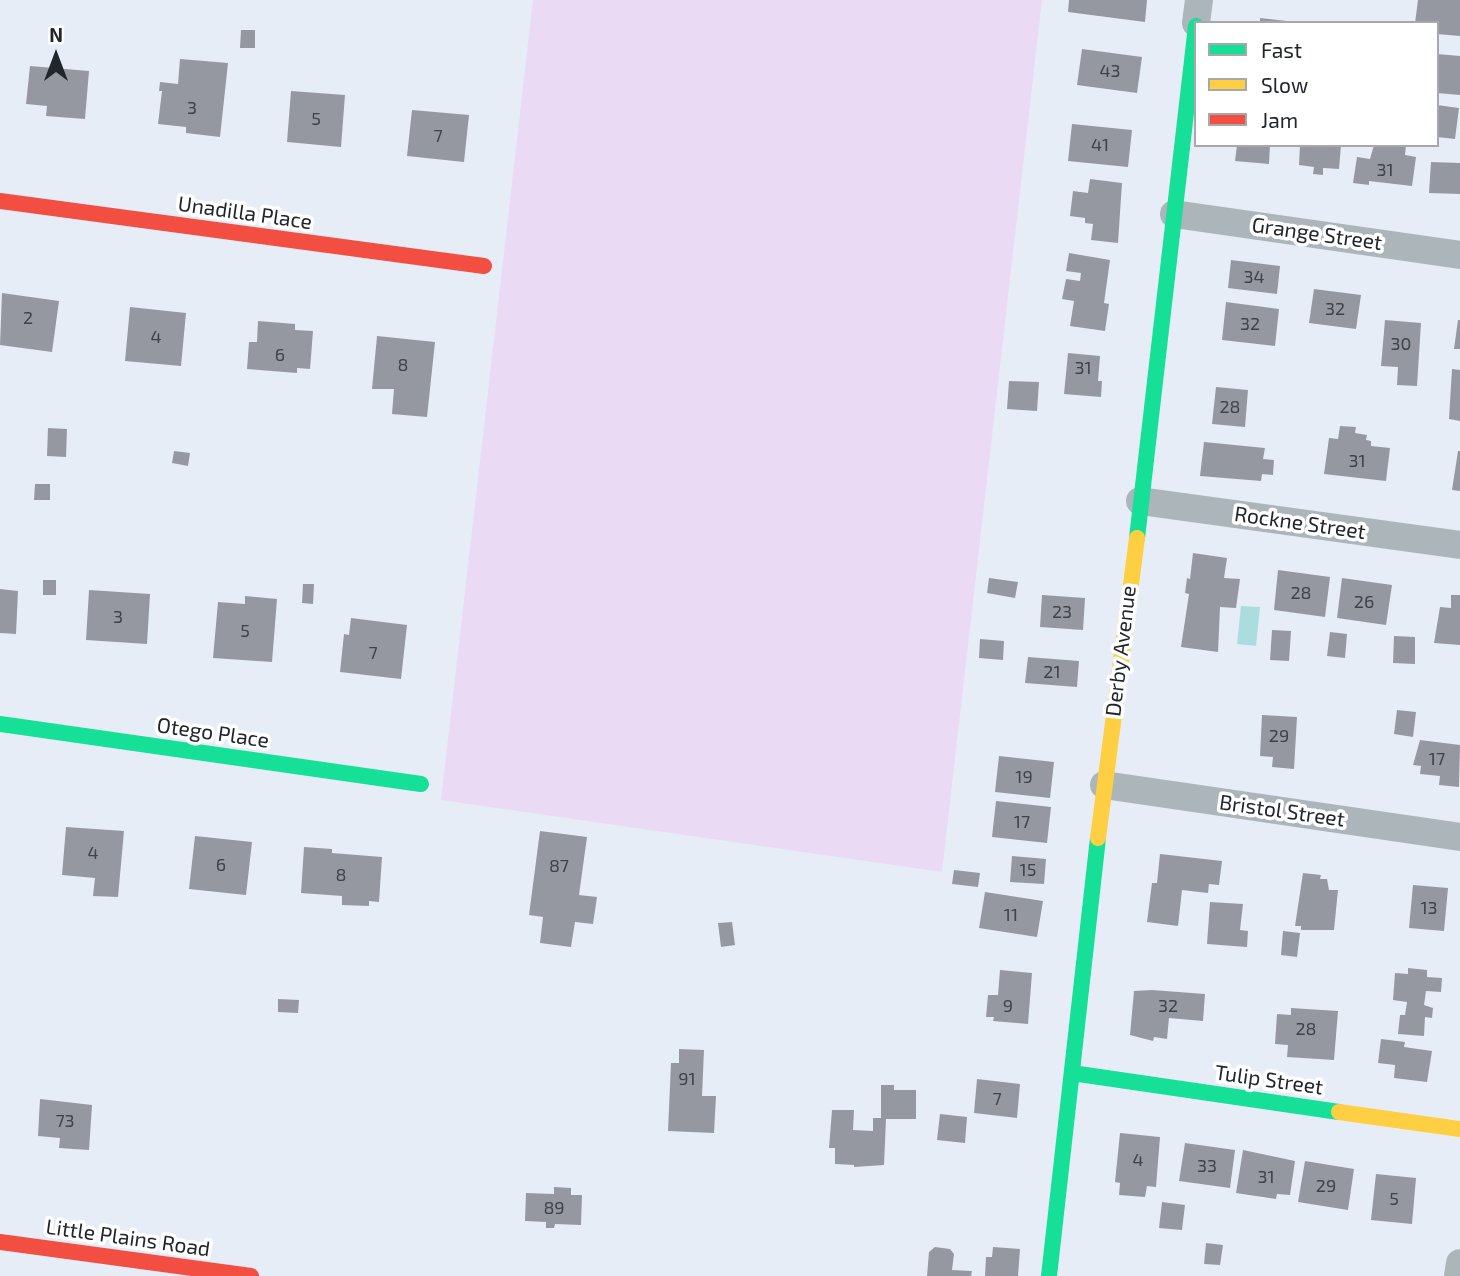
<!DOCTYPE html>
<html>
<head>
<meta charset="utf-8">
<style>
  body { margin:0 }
  #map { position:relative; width:1460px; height:1276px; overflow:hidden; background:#e7edf7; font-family:"Exo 2",sans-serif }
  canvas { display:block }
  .legend { position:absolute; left:1194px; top:21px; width:245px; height:126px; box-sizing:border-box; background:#fff; border:2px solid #a6a8ab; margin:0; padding:9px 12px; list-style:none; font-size:21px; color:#21262d }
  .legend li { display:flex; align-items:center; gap:14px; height:35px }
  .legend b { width:35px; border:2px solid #a6a8ab }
  .north { position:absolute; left:21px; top:21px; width:70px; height:70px; -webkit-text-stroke:5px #fff; paint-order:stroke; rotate:0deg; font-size:19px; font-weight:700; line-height:28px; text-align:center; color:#21262d }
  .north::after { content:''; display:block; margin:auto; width:24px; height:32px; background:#21262d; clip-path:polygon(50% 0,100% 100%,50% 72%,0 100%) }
</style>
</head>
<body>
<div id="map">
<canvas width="1460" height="1276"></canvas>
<ul class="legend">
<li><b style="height:9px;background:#16e098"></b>Fast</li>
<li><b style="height:9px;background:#ffcf43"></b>Slow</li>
<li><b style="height:9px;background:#f24e42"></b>Jam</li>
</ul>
<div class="north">N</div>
</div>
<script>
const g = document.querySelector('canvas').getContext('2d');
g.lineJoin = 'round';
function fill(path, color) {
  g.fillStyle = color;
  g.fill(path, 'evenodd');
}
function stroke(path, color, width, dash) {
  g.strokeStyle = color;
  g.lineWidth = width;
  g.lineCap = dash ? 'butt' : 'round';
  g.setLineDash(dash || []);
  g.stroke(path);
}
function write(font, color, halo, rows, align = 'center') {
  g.font = font + ' "Exo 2",sans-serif';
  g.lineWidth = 7;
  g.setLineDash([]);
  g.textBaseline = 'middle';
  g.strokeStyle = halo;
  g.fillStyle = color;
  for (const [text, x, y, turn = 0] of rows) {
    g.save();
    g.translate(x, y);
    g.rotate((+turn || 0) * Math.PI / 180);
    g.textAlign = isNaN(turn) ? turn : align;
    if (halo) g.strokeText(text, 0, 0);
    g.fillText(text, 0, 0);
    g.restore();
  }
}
fill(new Path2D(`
  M533 0H1042L942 872 441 800Z`), '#ebdaf4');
fill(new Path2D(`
  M1241 606 1260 607 1256 646 1237 644Z`), '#abdddf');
fill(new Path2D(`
  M1069 0H1147L1145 22 1068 12Z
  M1418 0H1460V36L1437 34V23H1415Z
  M1260 18 1287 21V23H1260Z
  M241 30H255V48H240Z
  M1082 49 1142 57 1137 93 1077 85Z
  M1437 54 1460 56V95L1437 93Z
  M180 59 228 63 220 137 186 133V127L158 124 162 91H159L160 82 178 84Z
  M30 66 89 71 85 119 46 116 47 106 26 104Z
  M291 91 345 95 341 147 287 142Z
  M1437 105 1459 108 1455 139 1437 137Z
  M412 110 469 115 464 162 407 156Z
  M1072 124 1132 130 1128 167 1068 161Z
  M1237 145H1270L1269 164 1235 161Z
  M1300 145H1341L1339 169 1323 168V175L1313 174 1314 167 1299 165Z
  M1374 145H1406L1405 155 1416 157 1412 186 1369 181V185L1353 183 1357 157 1370 159Z
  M1431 162 1460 163V194L1429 193Z
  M1090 179 1122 183 1118 243 1091 240 1093 224 1085 223V218L1070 216 1073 191 1088 193Z
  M1069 253 1110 260 1104 303 1109 304 1105 331 1070 326 1074 301 1062 299 1066 279 1080 281 1081 273 1066 271Z
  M1231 260 1280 266 1277 294 1228 288Z
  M1314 289 1361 295 1356 329 1309 323Z
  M2 293 59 301 52 352 0 345Z
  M1226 302 1279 309 1275 346 1222 340Z
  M130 307 186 313 181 366 125 361Z
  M1385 320 1421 323 1417 386 1397 385 1398 367 1381 366Z
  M1458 320H1460V349H1454Z
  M258 321 295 324V330L313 331 310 369 297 368V373L247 369 249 342H257Z
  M377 336 435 342 427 417 392 414 394 389H372Z
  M1068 353 1100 356 1098 381H1102L1101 397 1064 394Z
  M1452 369 1460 370V421L1449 419Z
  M1009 381 1039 382 1037 411 1007 409Z
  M1216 387 1248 390 1245 427 1212 424Z
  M1340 426 1356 427 1355 433 1367 435 1366 440 1371 441V446L1390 448 1386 481 1324 474 1329 438 1338 439Z
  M48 428 67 429 66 457 47 456Z
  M1204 442 1265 448 1263 459 1274 460 1273 475 1262 474 1261 481 1200 476Z
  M174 451 190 453 188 466 172 463Z
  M1458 451H1460V491L1452 490Z
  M35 484H50V500H34Z
  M1193 553 1227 558 1224 578 1240 579 1236 608 1220 607 1218 652 1181 647 1189 594 1185 593 1187 578 1190 579Z
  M1278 570 1330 577 1325 617 1274 610Z
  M989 578 1018 582 1015 598 987 593Z
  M1342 578 1392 585 1386 625 1337 618Z
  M43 580H56V595H43Z
  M303 584H314L313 604 302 603Z
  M0 589 18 591 16 634 0 633Z
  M89 590 150 594 147 644 86 640Z
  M1042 595 1085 598 1083 630 1040 627Z
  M1451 595H1460V645L1434 643 1440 607 1451 608Z
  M245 596 277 599 272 662 213 658 218 602 245 604Z
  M351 618 407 625 401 679 340 672 344 634 349 635Z
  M1272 630 1291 631 1289 661 1270 660Z
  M1330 632 1347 634 1345 658 1327 656Z
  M1394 636 1415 637V664L1393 663Z
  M980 639 1004 641 1003 660 979 658Z
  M1028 657 1079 661 1077 687 1025 683Z
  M1397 710 1416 712 1413 737 1394 734Z
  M1262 715 1297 717 1294 769 1272 767 1273 757 1260 756Z
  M1420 740 1460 745 1459 787 1439 785 1440 776 1420 774 1421 766 1413 765Z
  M999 756 1054 762 1050 798 995 792Z
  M996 801 1051 807 1047 843 992 837Z
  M66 827 124 831 118 897 93 896 95 878 62 875Z
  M540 831 587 837 579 895 597 897 593 924 575 922 571 947 540 943 543 917 529 915Z
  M195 836 252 842 246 895 189 889Z
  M304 847 332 849V853L382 857 379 902 369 901V906L342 905V896L301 893Z
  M1160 854 1222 861 1219 885 1209 884 1208 893 1182 890 1178 926 1147 922 1152 883H1157Z
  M1012 856 1046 859 1044 884 1010 882Z
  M954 870 980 873 978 887 952 884Z
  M1303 873 1321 875 1320 879H1327L1329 890H1338L1334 930H1301V926H1295Z
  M1413 885 1448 888 1444 931 1409 928Z
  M985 892 1043 901 1037 937 979 928Z
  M1210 902 1243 904 1240 930 1248 931 1247 947 1207 944Z
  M732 922 735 945 721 947 718 923Z
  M1283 931 1300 933 1297 957 1281 955Z
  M1408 968 1427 970V977L1442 978 1441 992 1426 991 1424 1005 1433 1008 1432 1018 1425 1017 1424 1036 1398 1034 1400 1015H1405L1407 1002 1393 1000 1395 973 1408 974Z
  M1000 970 1032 973 1028 1024 993 1021 994 1017H986L988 995H998Z
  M1152 990 1205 994 1203 1021 1169 1018 1167 1039 1154 1037 1153 1041 1130 1035 1134 991Z
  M278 999 299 1000 298 1013 278 1012Z
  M1291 1008 1338 1011 1334 1060 1287 1057 1288 1045 1275 1044 1277 1014 1291 1015Z
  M1381 1039 1405 1042 1404 1047 1432 1051 1427 1082 1394 1078 1395 1065 1378 1063Z
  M679 1049 704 1050 702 1096H716L714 1133 668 1131 671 1063H679Z
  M977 1079 1020 1084 1017 1118 974 1113Z
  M881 1085H894V1090H916V1119H886L884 1165 854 1167V1165L835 1164V1148H829L832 1110H854L853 1130 873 1131V1118H881Z
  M40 1099 92 1105 89 1150 59 1148 60 1138 38 1136Z
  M940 1114 967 1117 965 1143 937 1140Z
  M1120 1133 1160 1137 1156 1187 1147 1186 1145 1197 1119 1195 1120 1183 1115 1182Z
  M1185 1143 1235 1150 1230 1188 1179 1181Z
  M1243 1150 1295 1161 1290 1195 1277 1194 1276 1199 1236 1193Z
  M1305 1161 1354 1169 1348 1210 1298 1202Z
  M1376 1174 1416 1178 1412 1224 1371 1220Z
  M554 1187 571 1188V1195H582L581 1225 555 1224 554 1228H546V1222L525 1221 526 1193 554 1194Z
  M1162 1202 1185 1205 1182 1230 1159 1228Z
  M1206 1243 1223 1245 1220 1265 1204 1264Z
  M935 1247 950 1249 954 1254 952 1270 972 1271 971 1276H927L929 1252Z
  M993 1247 1020 1249 1018 1276H985L986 1257H992Z`), '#9698a1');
stroke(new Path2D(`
  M1196 23 1199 0
  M1174 214 1460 255
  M1140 501 1460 545
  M1104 785 1460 837
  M1458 1276 1460 1263`), '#acb5ba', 28);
stroke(new Path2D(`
  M1137 538 1196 26
  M0 724 421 784
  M1072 1073 1339 1112
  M1049 1276 1098 838`), '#16e098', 16);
stroke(new Path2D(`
  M1098 838 1137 538
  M1339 1112 1460 1129`), '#ffcf43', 16);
stroke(new Path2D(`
  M0 201 484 266
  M0 1242 251 1276`), '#f24e42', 16);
write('18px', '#3e424a', null, [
  ["43",1110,71],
  ["3",192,108],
  ["5",316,119],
  ["7",438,136],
  ["41",1100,145],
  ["31",1385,170],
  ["34",1254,277],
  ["32",1335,309],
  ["2",28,318],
  ["32",1250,324],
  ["4",156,337],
  ["30",1401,344],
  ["6",280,355],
  ["8",403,365],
  ["31",1083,368],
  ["28",1230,407],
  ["31",1357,461],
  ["28",1301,593],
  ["26",1364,602],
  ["23",1062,612],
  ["3",118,617],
  ["5",245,631],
  ["7",373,653],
  ["21",1052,672],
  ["29",1279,736],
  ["17",1437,759],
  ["19",1024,777],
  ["17",1022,822],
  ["4",93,853],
  ["6",221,865],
  ["87",559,866],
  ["15",1028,870],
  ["8",341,875],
  ["13",1429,908],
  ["11",1011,915],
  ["9",1008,1006],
  ["32",1168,1006],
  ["28",1306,1029],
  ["91",687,1079],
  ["7",997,1099],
  ["73",65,1121],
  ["4",1138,1160],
  ["33",1207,1166],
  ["31",1266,1177],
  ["29",1326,1186],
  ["5",1394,1199],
  ["89",554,1208]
]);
write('21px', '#21262d', '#fff', [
  ["Unadilla Place",245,213,8],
  ["Grange Street",1317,234,8],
  ["Rockne Street",1300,523,8],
  ["Derby Avenue",1121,651,-83],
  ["Otego Place",213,733,8],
  ["Bristol Street",1282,811,8],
  ["Tulip Street",1269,1080,8],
  ["Little Plains Road",128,1238,8]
]);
</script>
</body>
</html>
